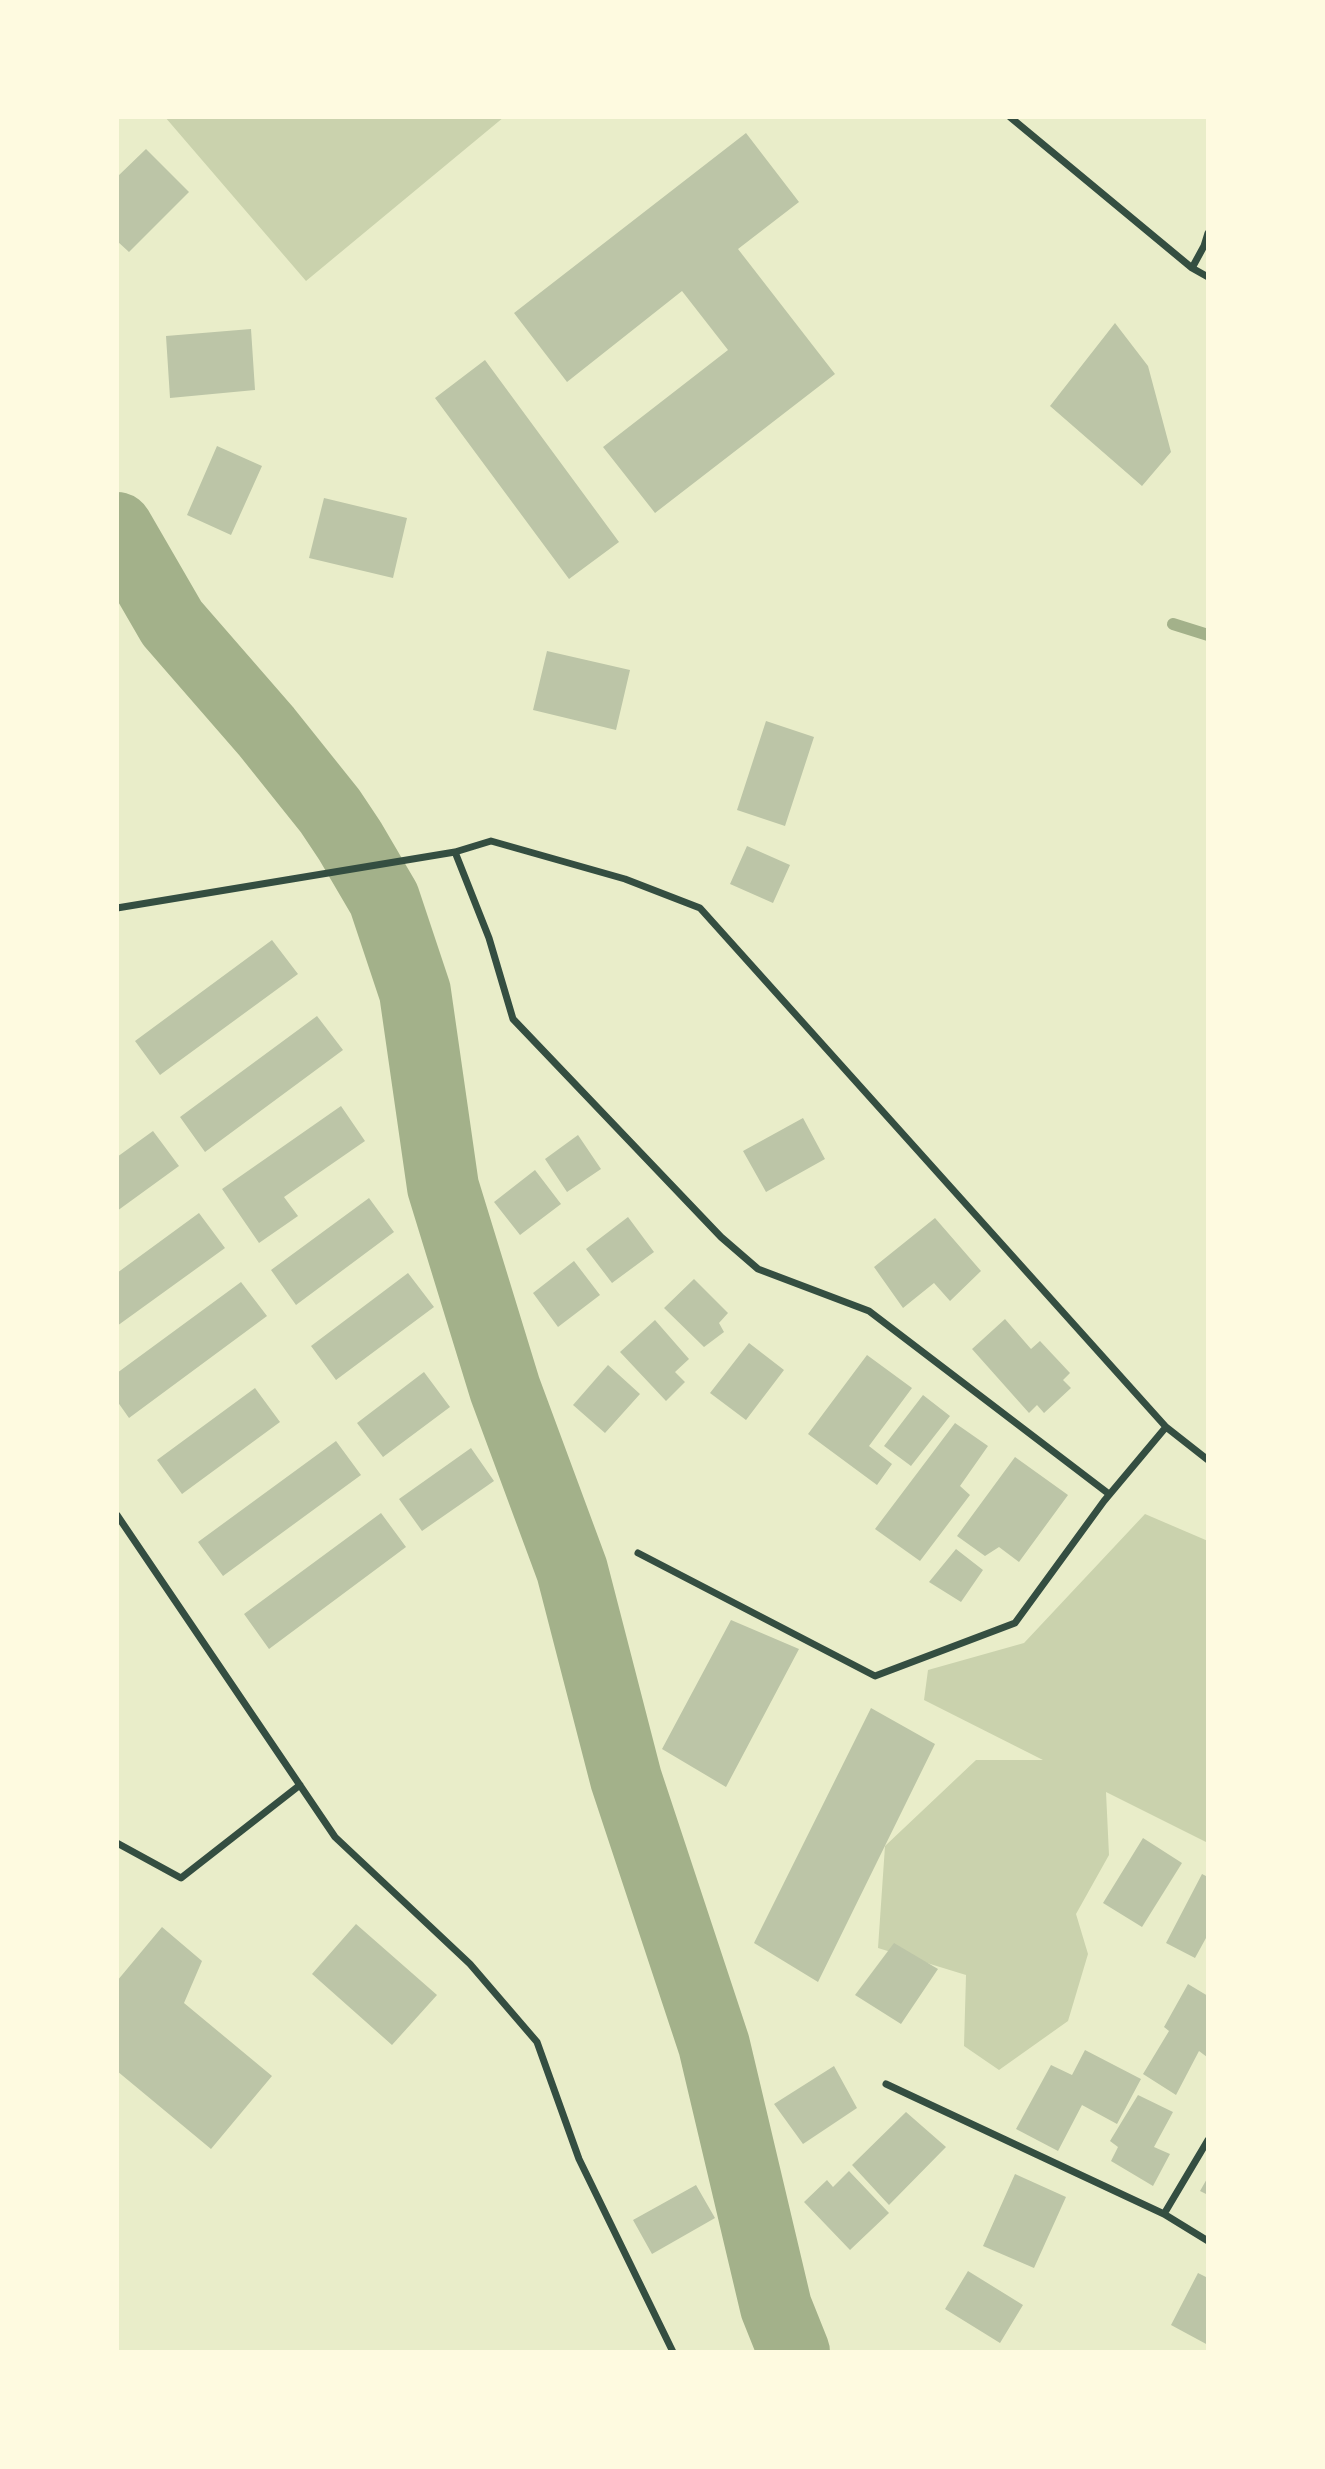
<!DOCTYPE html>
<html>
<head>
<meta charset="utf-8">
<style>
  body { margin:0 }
  #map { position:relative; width:1325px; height:2469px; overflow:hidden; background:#e9edc9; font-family:Montserrat,sans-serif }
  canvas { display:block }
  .frame { position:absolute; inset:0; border:119px solid #fefae0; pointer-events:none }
</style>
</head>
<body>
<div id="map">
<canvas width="1325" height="2469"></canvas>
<div class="frame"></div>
</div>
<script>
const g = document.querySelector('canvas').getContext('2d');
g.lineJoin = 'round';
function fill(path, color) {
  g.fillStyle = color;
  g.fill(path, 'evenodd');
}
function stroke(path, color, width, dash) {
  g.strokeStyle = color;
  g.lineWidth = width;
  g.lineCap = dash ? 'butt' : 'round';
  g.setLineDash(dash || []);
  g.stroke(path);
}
fill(new Path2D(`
  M165 117H504L306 281Z
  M1145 1514 1208 1541V1843L1106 1792 1109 1855 1076 1914 1088 1954 1068 2021 999 2070 964 2046 966 1975 878 1948 885 1846 976 1760H1043L924 1700 928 1670 1024 1643Z`), '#cad2ad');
stroke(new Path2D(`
  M1173 624 1208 635`), '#a3b18a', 12);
stroke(new Path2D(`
  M117 528 172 623 266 731 330 811 350 841 384 899 415 992 443 1187 505 1389 572 1570 626 1779 714 2045 776 2307 794 2352`), '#a3b18a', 72);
fill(new Path2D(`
  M746 133 799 202 738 249 835 374 655 513 603 447 728 350 682 291 567 382 514 313Z
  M146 149 189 192 129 252 117 241V177Z
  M1115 323 1148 366 1171 452 1142 486 1050 406Z
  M251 329 255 390 170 398 166 336Z
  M485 360 619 542 569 579 435 398Z
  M217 446 262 466 231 535 187 515Z
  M324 498 407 518 393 578 309 558Z
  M547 651 630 670 616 730 533 710Z
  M766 721 814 737 785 826 737 810Z
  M747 846 790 865 773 903 730 884Z
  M272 940 298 974 160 1075 135 1041Z
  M317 1016 343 1050 205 1152 180 1117Z
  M341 1106 365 1141 284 1197 298 1216 259 1243 222 1189Z
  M803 1118 825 1159 766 1192 743 1151Z
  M153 1131 179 1166 117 1211V1157Z
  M578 1135 601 1169 567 1192 545 1159Z
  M535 1170 561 1204 520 1235 494 1202Z
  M369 1198 394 1232 296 1305 271 1270Z
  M199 1213 225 1248 117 1326V1273Z
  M628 1217 654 1252 612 1283 586 1249Z
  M935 1218 981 1271 950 1301 934 1283 903 1308 874 1267Z
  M574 1261 600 1295 558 1327 533 1293Z
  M408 1273 434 1307 336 1380 311 1346Z
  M694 1279 728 1313 719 1323 724 1332 704 1347 664 1308Z
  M241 1282 267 1316 129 1418 117 1401V1373Z
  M1005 1319 1031 1349 1040 1341 1070 1373 1063 1380 1071 1388 1044 1413 1037 1405 1029 1413 972 1349Z
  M655 1320 689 1359 675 1372 685 1382 666 1401 620 1352Z
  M749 1343 784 1370 746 1420 710 1393Z
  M867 1355 912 1388 869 1446 892 1464 877 1485 808 1434Z
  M608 1365 640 1394 605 1433 573 1405Z
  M424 1372 450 1407 383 1457 357 1423Z
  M255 1388 280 1422 182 1494 157 1460Z
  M923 1395 950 1416 911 1466 884 1446Z
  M955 1423 988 1446 960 1486 970 1495 920 1561 875 1529Z
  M336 1441 361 1475 223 1576 198 1542Z
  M471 1448 494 1481 422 1531 399 1499Z
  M1015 1457 1068 1495 1019 1562 999 1547 985 1556 957 1536Z
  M381 1513 406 1547 269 1649 244 1614Z
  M956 1549 983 1570 961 1602 929 1582Z
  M731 1620 799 1649 726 1787 662 1749Z
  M871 1708 935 1744 818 1982 754 1943Z
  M1143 1838 1182 1863 1142 1927 1103 1903Z
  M1202 1874 1208 1877V1938H1206L1195 1958 1166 1943Z
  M356 1924 437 1995 392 2045 312 1974Z
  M162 1927 202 1961 184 2003 272 2076 211 2149 117 2071V1981Z
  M894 1943 938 1969 901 2024 855 1995Z
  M1188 1984 1208 1996V2055L1207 2057 1199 2051 1176 2095 1143 2074 1169 2031 1164 2027Z
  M1085 2050 1141 2079 1117 2124 1082 2105 1058 2151 1016 2129 1051 2065 1072 2075Z
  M834 2066 857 2108 803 2144 774 2104Z
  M1138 2095 1173 2112 1154 2147 1170 2154 1153 2186 1111 2161 1118 2147 1110 2141Z
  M906 2112 946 2147 889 2205 852 2165Z
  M849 2171 889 2213 850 2250 804 2202 827 2180 833 2187Z
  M1015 2174 1066 2197 1034 2268 983 2246Z
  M1208 2177V2195L1200 2191Z
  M696 2185 715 2218 652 2254 633 2220Z
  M968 2271 1023 2305 1000 2343 945 2309Z
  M1198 2273 1208 2278V2345L1171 2325Z`), '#bcc5a7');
stroke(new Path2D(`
  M1010 117 1192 268 1208 277
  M1192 268 1204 246 1208 233
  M455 852 489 938 513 1019 721 1237 758 1269 869 1311 1109 1494
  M117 908 455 852 491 841 625 879 700 908 1166 1427 1208 1460
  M117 1515 335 1837 470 1964 537 2042 579 2159 673 2352
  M638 1553 875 1676 1015 1623 1104 1501 1166 1427
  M117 1843 181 1878 300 1785
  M886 2084 1164 2214 1208 2241
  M1164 2214 1208 2140`), '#344e41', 7);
</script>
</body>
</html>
